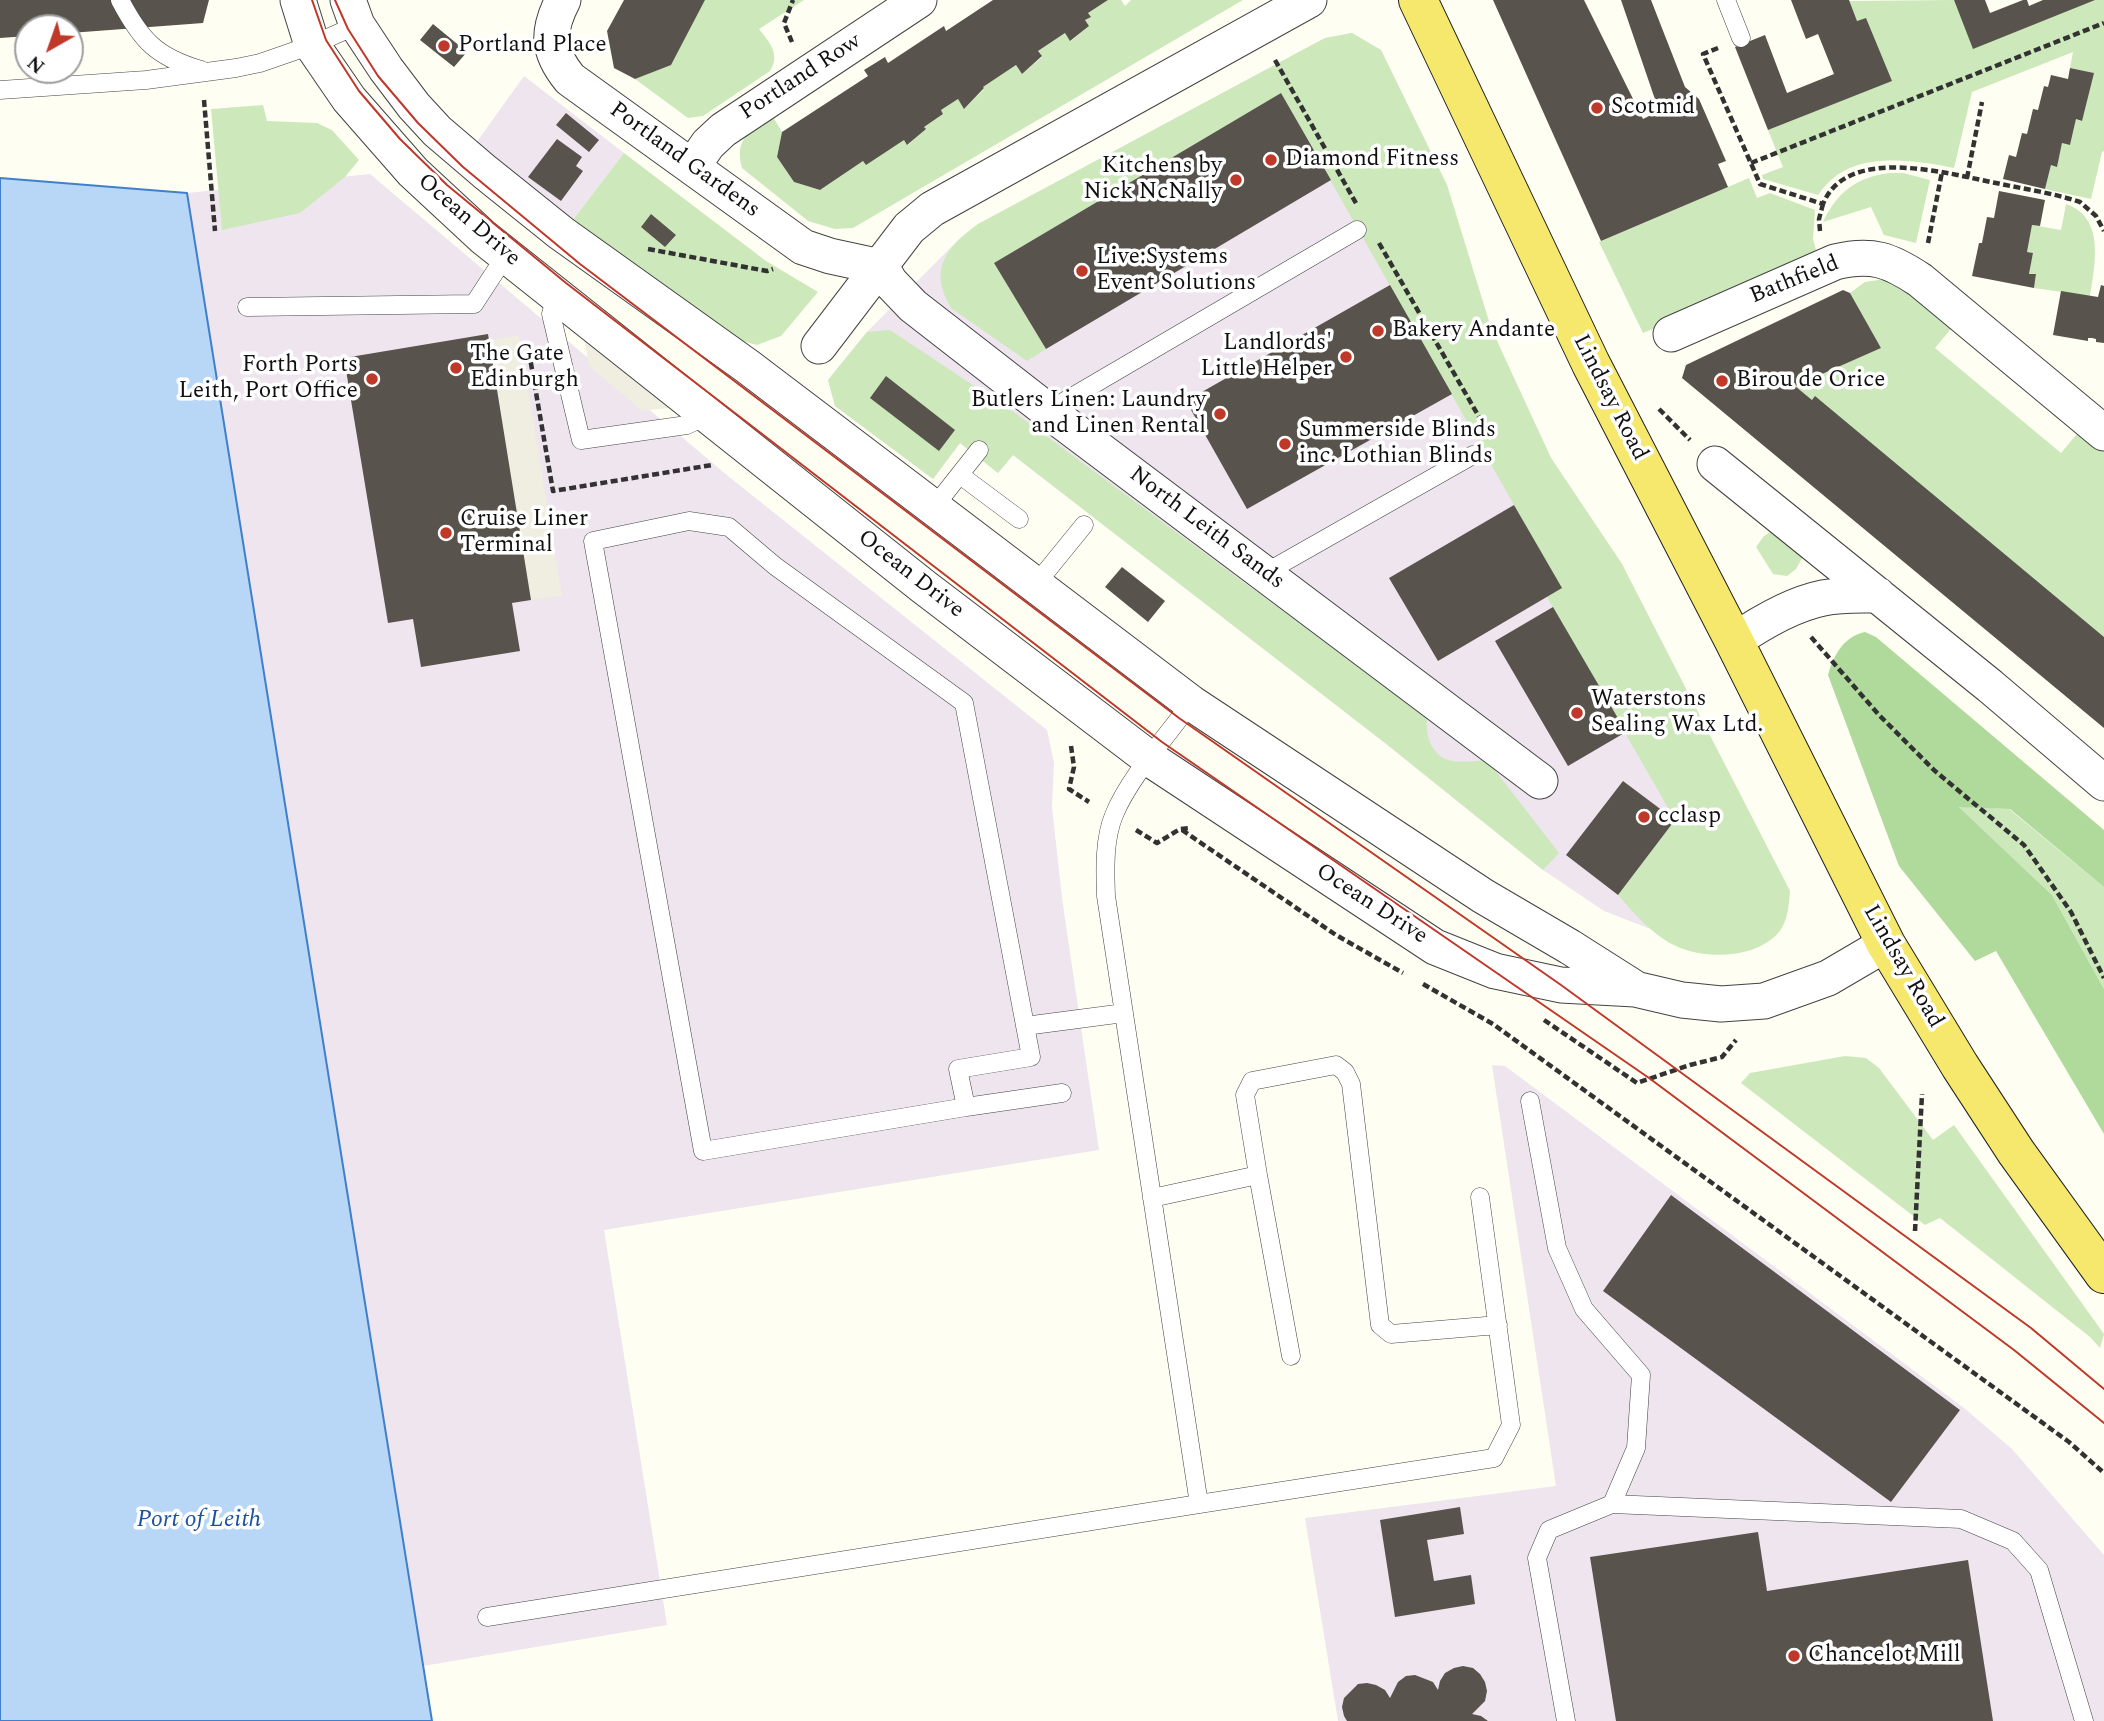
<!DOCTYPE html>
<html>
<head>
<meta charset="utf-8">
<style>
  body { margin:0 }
  #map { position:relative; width:2104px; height:1721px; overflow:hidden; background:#fffef3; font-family:Spectral,serif }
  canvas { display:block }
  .north { position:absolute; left:14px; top:14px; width:70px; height:70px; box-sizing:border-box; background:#fff; border:2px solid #9f9f9f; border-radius:50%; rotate:220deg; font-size:19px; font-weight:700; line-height:28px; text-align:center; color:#101010 }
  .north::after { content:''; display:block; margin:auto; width:24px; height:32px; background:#bf3829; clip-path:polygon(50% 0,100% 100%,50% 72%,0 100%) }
</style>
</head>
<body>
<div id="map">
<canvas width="2104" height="1721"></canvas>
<div class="north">N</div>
</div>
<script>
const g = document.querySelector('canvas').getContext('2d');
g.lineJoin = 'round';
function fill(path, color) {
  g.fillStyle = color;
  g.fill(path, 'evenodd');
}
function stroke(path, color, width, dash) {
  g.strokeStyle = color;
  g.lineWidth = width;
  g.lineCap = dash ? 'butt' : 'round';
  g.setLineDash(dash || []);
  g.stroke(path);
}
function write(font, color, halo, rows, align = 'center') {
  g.font = font + ' Spectral,serif';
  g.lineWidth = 7;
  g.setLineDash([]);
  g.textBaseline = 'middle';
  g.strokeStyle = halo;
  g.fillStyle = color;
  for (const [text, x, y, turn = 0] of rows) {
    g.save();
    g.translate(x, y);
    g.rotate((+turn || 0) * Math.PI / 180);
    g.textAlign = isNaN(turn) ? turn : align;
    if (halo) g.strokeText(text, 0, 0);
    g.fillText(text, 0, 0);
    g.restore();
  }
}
fill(new Path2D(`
  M1352 33 1381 50 1447 185 1491 328 1551 458 1622 564 1734 844 1688 899 1648 928 1604 911 1543 870 1385 743 1013 455 998 473 960 443 933 479 835 406 828 380 867 332 960 238 978 224 1325 38Z
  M524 76 624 153 572 221 476 143Z
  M370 174 728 476 1047 730 1054 763 1052 807 1062 898 1099 1150 604 1230 667 1625 423 1666 187 193Z
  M1492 1065 1505 1066 1964 1408 2012 1449 2104 1555V1721H1338L1305 1518 1556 1486Z`), '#eee5ee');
fill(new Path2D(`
  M705 0H804L759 29C769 42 781 54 770 71L703 116 688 118 635 79 671 64Z
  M1108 0H1121L1125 6 1131 0H1243L853 228 835 229 808 221 742 168C734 137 750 132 773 117L782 132 777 157 794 182 820 190 863 161 866 164 904 140 908 145 925 129 924 127 943 114 941 110 958 99 965 108 984 89 983 87 1016 65 1022 74 1042 57 1038 51 1065 33 1071 41 1089 26 1085 20 1090 17 1088 13Z
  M1954 0 1974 48 2091 0H2104V151L2102 152 2091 199 2045 189 2051 165 2057 166 2062 143 2070 145 2076 119 2081 121 2093 73 2070 68 2073 52 1972 92 1954 168C1916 160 1858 151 1828 183 1824 186 1821 192 1818 195L1763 179 1762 175 1783 167 1768 130 1891 81 1866 19 1857 21 1849 1Z
  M1352 33 1381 50 1447 185 1491 328 1551 458 1622 564 1790 891C1789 904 1788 921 1779 932 1757 958 1708 960 1678 947 1653 936 1636 915 1618 895L1675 820 1547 597 1561 588 1281 93 994 263 1046 349 1027 361 951 308C928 269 946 248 978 224L1325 38Z
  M263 105 267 121 317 123 332 130 359 160 345 177 300 213 222 230 211 109Z
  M624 153 766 261 818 292 781 336 757 345 724 336 572 221Z
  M1889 173H1903L1930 180 1916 243 1884 235 1871 207 1823 222C1837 192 1857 177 1889 173Z
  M1749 178 1757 198 1770 193 1815 210 1813 239 1819 261 1643 333 1599 242Z
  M2066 204C2104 217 2096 261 2090 296L2034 288 2036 275 2029 274 2033 253 2027 252 2032 225 2061 230Z
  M1878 280H1892L1955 324 1935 348 2061 453 2081 429 2104 448V637L1795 386 1881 348 1850 293 1865 282Z
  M890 330 1018 415 1427 718C1425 736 1432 758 1453 761 1463 763 1476 761 1487 760L1559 853 1543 870 1385 743 1013 455 998 473 960 443 933 479 835 406 828 380 867 332Z
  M1775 529 1805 553 1796 569 1787 576 1773 574 1756 547 1764 536Z
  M1958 806 2009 809 2104 887V989L2052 895Z
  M1845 1056 1866 1058 1879 1068 1933 1140 1954 1125 2104 1334 2100 1348 2090 1337 1940 1218 1925 1225 1741 1083 1750 1073Z`), '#cde9bc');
fill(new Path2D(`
  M1865 632 1876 637 2104 830V887L2010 809 1959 807 2052 895 2104 989V1134L1996 951 1975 961 1899 866 1828 675C1834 655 1843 637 1865 632Z`), '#afda9c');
fill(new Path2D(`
  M582 324 686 406 642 411 589 366Z
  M519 335 562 596 531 600 489 340Z`), '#f0eee1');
const water = new Path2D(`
  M0 178 187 193 432 1721H0Z`);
fill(water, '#b8d6f5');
stroke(water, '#4080cb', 2);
fill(new Path2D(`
  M0 0H209L203 23 70 33V28H28V36L0 38Z
  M624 0H705L671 65 635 79 614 68 607 31Z
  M993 0H1108L1088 13 1091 17 1085 20 1089 26 1070 41 1065 33 1038 51 1042 56 1022 74 1016 65 983 87 984 88 964 109 958 99 941 110 943 114 924 127 926 129 907 145 904 140 866 165 863 161 820 190 794 182 777 157 782 132 868 76 864 70 885 57 888 63 944 26 946 31Z
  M1493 0H1584L1643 119 1659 111 1621 0H1651L1685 87 1699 99 1726 161 1718 164 1728 187 1601 241Z
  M1791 0H1849L1857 21 1866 18 1892 81 1768 130 1735 47 1765 35 1787 93 1834 74 1818 34 1806 39Z
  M1954 0H1985L1990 13 2023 0H2027L2029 6 2043 0H2095L1973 49Z
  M433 24 467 52 454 67 420 40Z
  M2070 68 2094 73 2082 121 2076 119 2070 145 2062 143 2057 167 2051 165 2045 189 2003 179 2009 155 2016 157 2022 133 2027 134 2033 109 2038 110 2044 86 2048 87 2051 75 2068 79Z
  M1281 93 1331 180 1046 349 994 263Z
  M566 113 599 140 589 152 556 125Z
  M557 139 582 157 576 166 583 171 561 201 528 177Z
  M1999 191 2045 200 2040 226 2032 225 2027 252 2033 253 2029 274H2036L2034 288 1972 276 1979 243H1982L1987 217 1994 218Z
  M651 214 676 235 665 247 641 227Z
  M1390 285 1452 394 1247 509 1186 401Z
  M2101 285 2104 286V343L2096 342V339L2092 338H2088V341L2053 335 2061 291 2098 297Z
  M1843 290 1850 293 1881 348 1795 386 1812 400 1815 396 2104 637V728L1682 378 1686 365Z
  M488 334 531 600 512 603 520 651 421 667 413 619 388 623 344 358Z
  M886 376 955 430 939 451 870 398Z
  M1514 505 1562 588 1438 661 1389 578Z
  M1122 567 1165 601 1148 622 1105 587Z
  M1553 607 1626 732 1568 766 1495 641Z
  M1623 781 1675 820 1618 895 1566 855Z
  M1671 1195 1960 1410 1891 1502 1603 1291Z
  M1460 1507 1464 1534 1427 1540 1434 1581 1471 1575 1475 1604 1395 1617 1380 1520Z
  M1758 1532 1767 1591 1968 1560 1993 1721H1616L1590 1557Z
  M1463 1666 1473 1668 1480 1674 1485 1682 1487 1691 1485 1701 1472 1714 1481 1716 1488 1721H1347L1344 1716 1342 1707 1344 1698 1358 1684 1367 1683 1376 1685 1385 1690 1390 1698 1398 1682 1406 1676 1415 1675 1433 1682 1438 1690 1440 1681 1445 1673 1454 1668Z`), '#58534c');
const service = new Path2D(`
  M120 0C141 40 156 57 201 70
  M1726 0 1741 38
  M0 90 146 80 236 68 260 63 312 45 357 25
  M556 295 551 314 581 440 687 425 708 415
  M247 307 474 304 506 255
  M1048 411 1357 230
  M960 475 1019 519
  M934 507 979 450
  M689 521 729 527 775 566 964 703 1031 1057 958 1069 966 1107 703 1151 593 541Z
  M1265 573 1473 455
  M1036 584 1084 525
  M1191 703C1167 736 1129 778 1114 815 1104 839 1105 870 1106 896L1199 1504 1494 1458 1511 1425 1480 1197
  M1025 1026 1124 1013
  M1530 1101 1557 1248 1584 1309 1641 1375 1636 1448 1612 1504
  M966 1107 1062 1093
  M1258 1175 1245 1095 1252 1081 1336 1065 1345 1072 1351 1084 1380 1325 1391 1334 1498 1325
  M1152 1198 1258 1175 1291 1356
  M487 1617 1199 1504
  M1566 1721 1537 1558 1549 1530 1612 1504 1961 1519 2013 1541 2039 1570 2084 1721`);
const minor = new Path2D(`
  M298 0 312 45 349 99 413 172 483 237 924 587 1150 759 1435 947 1495 971 1561 985 1635 989 1682 1000 1721 1004 1764 1001 1828 978 1886 944
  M348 0 357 25 386 69 414 106 437 131 485 172 561 233 747 366 1191 703 1483 896 1570 947 1633 987
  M563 0C547 31 547 51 570 79L803 247 830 256 881 267
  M692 167 708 144 723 130 919 0
  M881 267 890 282 913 306 1048 411 1540 781
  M1671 334 1835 262C1872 253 1890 260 1920 280L2104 433
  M819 346 909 228 932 209 1309 0
  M1715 464 1990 686 2104 783
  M1734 641C1759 624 1793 604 1823 598 1841 594 1860 595 1878 595`);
const primary = new Path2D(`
  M1418 0 1591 364 1734 641 1886 944 1960 1066 2016 1152 2104 1274`);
stroke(service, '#434343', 19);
stroke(minor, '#434343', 37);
stroke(primary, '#212121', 40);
stroke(new Path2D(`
  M792 42 784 23 793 0
  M1718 48 1703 54 1760 184 1823 204C1847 144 1949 174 1996 183 2024 189 2053 193 2080 202L2096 216 2104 231
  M1275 60 1357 205
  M204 100 215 231
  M1751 163 2104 23
  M1967 178 1982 102
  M1820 231 1819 219 1823 204
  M1379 243 1486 429
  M1928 243 1942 172
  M648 249 767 271 773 269
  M529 352 553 491 712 465
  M1659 409 1690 440
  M1811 637 1879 715 1935 771 2024 845 2071 912 2104 978
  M1071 746 1074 767 1069 789 1089 802
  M1136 830 1157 843 1180 829 1189 828
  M1182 830 1336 935 1403 973
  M1423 984 1493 1024 2069 1442 2104 1473
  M1544 1020 1637 1083 1690 1065 1722 1057 1736 1040
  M1915 1231 1922 1094`), '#323232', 4.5, [7, 3.5]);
stroke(service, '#fff', 18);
stroke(minor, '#fff', 35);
stroke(primary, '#f6e86c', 38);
stroke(new Path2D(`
  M312 0 326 40 359 91 400 139 447 185 566 283 1162 742 1649 1078 2014 1350 2104 1423
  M335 0 348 29 378 76 418 123 463 167 580 264 1179 718 1561 985 2031 1328 2104 1389`), '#bf3829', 2);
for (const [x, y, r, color] of [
  [444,46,7,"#bf3829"],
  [1597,108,7,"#bf3829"],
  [1271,160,7,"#bf3829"],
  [1236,180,7,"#bf3829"],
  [1082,271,7,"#bf3829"],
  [1378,331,7,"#bf3829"],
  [1346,357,7,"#bf3829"],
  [456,368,7,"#bf3829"],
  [372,379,7,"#bf3829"],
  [1722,381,7,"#bf3829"],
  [1220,414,7,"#bf3829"],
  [1285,444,7,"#bf3829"],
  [446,533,7,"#bf3829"],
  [1577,713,7,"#bf3829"],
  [1644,817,7,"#bf3829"],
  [1794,1656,7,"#bf3829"]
]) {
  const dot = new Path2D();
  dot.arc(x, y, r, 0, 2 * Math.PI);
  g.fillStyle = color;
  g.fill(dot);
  stroke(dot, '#fff', 2.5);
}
write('23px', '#101010', '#fff', [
  ["Portland Place",458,46],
  ["Scotmid",1611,108],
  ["Diamond Fitness",1285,160],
  ["Kitchens by",1222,167,"right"],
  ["Nick NcNally",1222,193,"right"],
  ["Live:Systems",1096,258],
  ["Event Solutions",1096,284],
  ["Bakery Andante",1392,331],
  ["Landlords'",1332,344,"right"],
  ["Little Helper",1332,370,"right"],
  ["The Gate",470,355],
  ["Edinburgh",470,381],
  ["Forth Ports",358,366,"right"],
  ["Leith, Port Office",358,392,"right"],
  ["Birou de Orice",1736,381],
  ["Butlers Linen: Laundry",1206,401,"right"],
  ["and Linen Rental",1206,427,"right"],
  ["Summerside Blinds",1299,431],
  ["inc. Lothian Blinds",1299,457],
  ["Cruise Liner",460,520],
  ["Terminal",460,546],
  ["Waterstons",1591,700],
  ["Sealing Wax Ltd.",1591,726],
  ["cclasp",1658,817],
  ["Chancelot Mill",1808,1656]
], 'left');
write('23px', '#101010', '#fff', [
  ["Portland Row",801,78,-33],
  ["Portland Gardens",684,161,36],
  ["Ocean Drive",468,221,41],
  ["Bathfield",1795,281,-22],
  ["Lindsay Road",1609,398,63],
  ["North Leith Sands",1206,529,37],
  ["Ocean Drive",910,575,38],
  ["Ocean Drive",1371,905,33],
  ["Lindsay Road",1902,967,60]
]);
write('italic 24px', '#1a52a1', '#fff', [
  ["Port of Leith",199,1521]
]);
</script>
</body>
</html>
